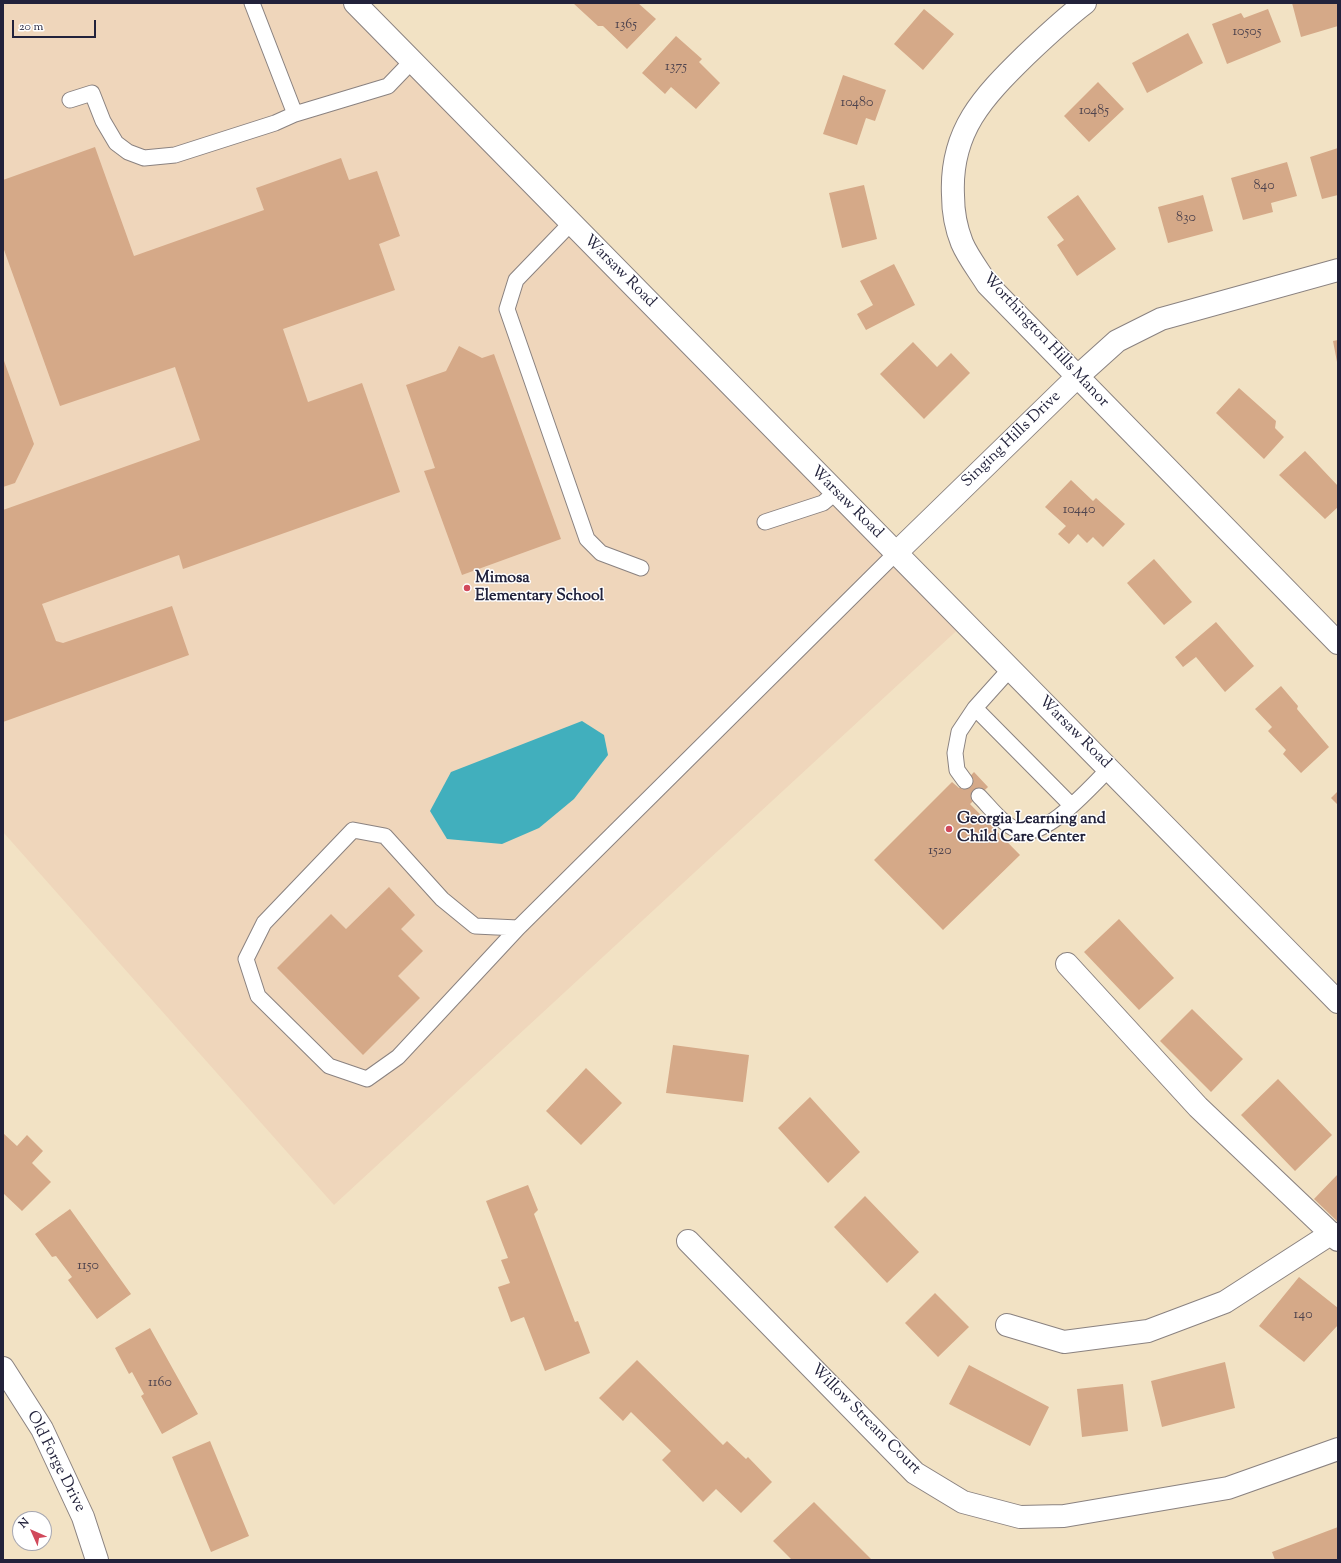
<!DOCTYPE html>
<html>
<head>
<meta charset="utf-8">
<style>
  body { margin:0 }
  #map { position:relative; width:1341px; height:1563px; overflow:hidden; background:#f2e2c4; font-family:"Sorts Mill Goudy",serif }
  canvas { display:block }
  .frame { position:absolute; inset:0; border:4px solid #22223b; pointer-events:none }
  .north { position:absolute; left:12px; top:1511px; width:40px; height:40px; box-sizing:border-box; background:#fff; border:1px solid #a7a7b1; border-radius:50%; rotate:315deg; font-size:11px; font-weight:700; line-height:16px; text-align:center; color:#22223b }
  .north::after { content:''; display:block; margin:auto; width:14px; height:18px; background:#d1495b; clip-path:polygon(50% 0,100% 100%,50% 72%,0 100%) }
  .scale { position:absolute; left:12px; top:20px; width:84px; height:18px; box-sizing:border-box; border:2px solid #22223b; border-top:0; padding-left:5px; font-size:12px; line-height:14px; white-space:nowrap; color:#22223b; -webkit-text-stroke:3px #fff; paint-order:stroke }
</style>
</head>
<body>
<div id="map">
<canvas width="1341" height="1563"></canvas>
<div class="frame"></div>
<div class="north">N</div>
<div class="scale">20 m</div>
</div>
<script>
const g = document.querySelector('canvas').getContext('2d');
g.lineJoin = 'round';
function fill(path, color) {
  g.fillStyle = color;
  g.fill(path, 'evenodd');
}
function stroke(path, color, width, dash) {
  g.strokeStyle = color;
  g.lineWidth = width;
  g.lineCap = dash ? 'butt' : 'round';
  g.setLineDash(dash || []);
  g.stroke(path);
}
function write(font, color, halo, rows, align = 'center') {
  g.font = font + ' "Sorts Mill Goudy",serif';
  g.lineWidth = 3;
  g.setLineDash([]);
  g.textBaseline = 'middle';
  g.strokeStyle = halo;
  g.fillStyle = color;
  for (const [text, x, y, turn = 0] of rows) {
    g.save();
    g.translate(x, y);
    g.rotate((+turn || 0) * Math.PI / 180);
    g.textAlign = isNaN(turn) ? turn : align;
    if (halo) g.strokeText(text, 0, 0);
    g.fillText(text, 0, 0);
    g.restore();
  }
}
fill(new Path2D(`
  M3 3H355L965 623 334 1205 3 832Z`), '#efd6bb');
fill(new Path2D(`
  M582 721 604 735 608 755 574 799 539 828 502 844 447 839 430 811 451 772Z`), '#41afbd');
fill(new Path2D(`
  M573 3H638L656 19 627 49 603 26H598Z
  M1292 3H1338V26L1301 37Z
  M924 9 954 34 923 70 894 44Z
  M1268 9 1281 42 1227 64 1212 24 1241 13 1244 18Z
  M1188 33 1203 63 1147 93 1132 63Z
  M676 36 702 59 699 62 720 83 696 109 671 87 665 94 642 73Z
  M843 75 886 90 875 121 866 118 857 145 823 134Z
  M1098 82 1124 109 1089 142 1064 116Z
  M95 147 134 256 264 210 256 188 341 158 349 180 377 171 400 236 379 244 395 290 283 329 308 402 362 383 400 492 183 569 179 555 42 604 56 641 63 643 172 606 189 655 3 722V510L200 440 175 367 60 406 3 247V180Z
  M1338 148V195L1322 199 1310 157Z
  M1287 162 1297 196 1271 203 1273 212 1243 220 1231 178Z
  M864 185 877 239 842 248 829 193Z
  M1078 195 1116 249 1077 276 1057 245 1064 240 1047 217Z
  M1203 195 1213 231 1168 243 1158 207Z
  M894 264 915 305 866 330 857 314 873 305 860 281Z
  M1338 340V362H1337L1333 341Z
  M913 342 937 367 951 353 970 373 924 419 880 374Z
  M459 346 482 358 494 354 561 539 462 575 424 471 435 468 406 385 446 371Z
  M3 358 34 444 15 483 3 487Z
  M1239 388 1276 421 1275 428 1284 437 1264 459 1216 413Z
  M1305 451 1338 486V507L1325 519 1279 475Z
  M1071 480 1093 501 1096 498 1125 524 1103 547 1093 537 1087 543 1078 534 1069 544 1058 534 1066 526 1045 507Z
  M1154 559 1192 602 1164 625 1127 583Z
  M1216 622 1254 666 1225 692 1196 657 1183 667 1175 657Z
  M1281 686 1298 706 1297 709 1329 747 1301 773 1283 754 1286 750 1268 731 1272 727 1255 709Z
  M974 772 988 787 970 804 1020 855 943 930 874 860 952 782 959 788Z
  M1338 791V805L1331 798Z
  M389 887 415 915 401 929 423 951 398 976 420 998 363 1055 277 968 331 914 346 929Z
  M1119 919 1174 978 1139 1010 1084 952Z
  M1192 1009 1243 1059 1211 1092 1160 1041Z
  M673 1045 749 1055 743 1102 666 1093Z
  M586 1068 622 1103 581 1145 546 1111Z
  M1278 1079 1332 1135 1295 1171 1241 1115Z
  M810 1097 860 1152 828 1183 778 1128Z
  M3 1133 17 1146 27 1135 43 1151 32 1163 51 1182 22 1211 3 1193Z
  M1338 1174V1222L1314 1199Z
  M528 1185 538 1210 534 1214 575 1322 578 1321 590 1353 545 1371 524 1317 511 1322 498 1287 510 1283 501 1260 508 1258 486 1201Z
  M865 1196 919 1252 887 1283 834 1227Z
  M70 1209 131 1294 97 1319 68 1280 72 1277 56 1256 52 1257 35 1234Z
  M1299 1277 1338 1308V1325L1304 1362 1259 1326Z
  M935 1293 969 1327 938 1357 905 1323Z
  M150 1328 198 1414 162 1434 141 1396 144 1394 132 1372 129 1374 115 1348Z
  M637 1360 723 1445 727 1441 746 1459 748 1457 772 1482 741 1513 716 1489 703 1502 662 1460 671 1451 631 1412 623 1421 599 1398Z
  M1225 1362 1235 1408 1162 1427 1151 1381Z
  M969 1365 1049 1407 1030 1446 949 1404Z
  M1123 1384 1128 1431 1082 1437 1077 1389Z
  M210 1441 249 1536 211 1552 172 1457Z
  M814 1502 872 1560H792L773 1541Z
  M1338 1527V1560H1275L1272 1552Z`), '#d5a988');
const service = new Path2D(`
  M252 3 295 114
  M70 100 92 93 103 121 116 143 128 152 144 158 175 155 275 123 295 114 388 86 412 61
  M571 223 516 280 507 309 587 539 601 553 641 568
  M765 522 823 503 836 492
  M975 708 1071 805
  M965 781 957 770 955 753 959 732 975 708 1010 669
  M979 796C990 807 1005 828 1021 831 1048 837 1090 787 1109 769
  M518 928 398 1057 367 1079 329 1066 258 996 246 959 264 923 353 830 385 836 442 899 475 926 518 928 896 553`);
const minor = new Path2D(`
  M1085 3C1064 19 1045 37 1026 55 983 97 950 131 953 195 953 211 956 228 962 243 968 257 979 271 987 284L1338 643
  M896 553 1077 377 1117 341 1161 319 1338 270
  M1067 964 1198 1107 1338 1240
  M688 1241 915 1473 963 1502 1020 1517 1064 1516 1228 1488 1338 1449
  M1007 1325 1064 1342 1148 1331 1225 1302 1332 1233
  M3 1368 42 1429 83 1517 97 1560`);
const tertiary = new Path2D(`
  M355 3 1338 1002`);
stroke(service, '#8a8280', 17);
stroke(minor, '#8a8280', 24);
stroke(tertiary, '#8a8280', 24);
stroke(service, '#fff', 15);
stroke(minor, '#fff', 22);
stroke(tertiary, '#fff', 22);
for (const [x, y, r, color] of [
  [467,588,4,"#d1495b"],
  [949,829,4,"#d1495b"]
]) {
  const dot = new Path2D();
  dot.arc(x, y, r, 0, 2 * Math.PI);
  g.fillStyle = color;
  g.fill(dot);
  stroke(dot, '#fff', 1.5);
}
write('14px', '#4f444e', null, [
  ["1365",626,26],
  ["10505",1247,33],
  ["1375",676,68],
  ["10480",857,104],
  ["10485",1094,112],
  ["840",1264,187],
  ["830",1186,219],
  ["10440",1079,511],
  ["1520",940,852],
  ["1150",88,1267],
  ["140",1303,1316],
  ["1160",160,1384]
]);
write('16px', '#22223b', '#fff', [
  ["Warsaw Road",619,272,45],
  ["Worthington Hills Manor",1045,341,47],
  ["Singing Hills Drive",1012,440,-44],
  ["Warsaw Road",846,503,45],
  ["Warsaw Road",1074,733,45],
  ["Willow Stream Court",865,1420,45],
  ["Old Forge Drive",55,1462,63]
]);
write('bold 16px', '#22223b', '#fff', [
  ["Mimosa",475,579],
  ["Elementary School",475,597],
  ["Georgia Learning and",957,820],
  ["Child Care Center",957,838]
], 'left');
</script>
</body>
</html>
